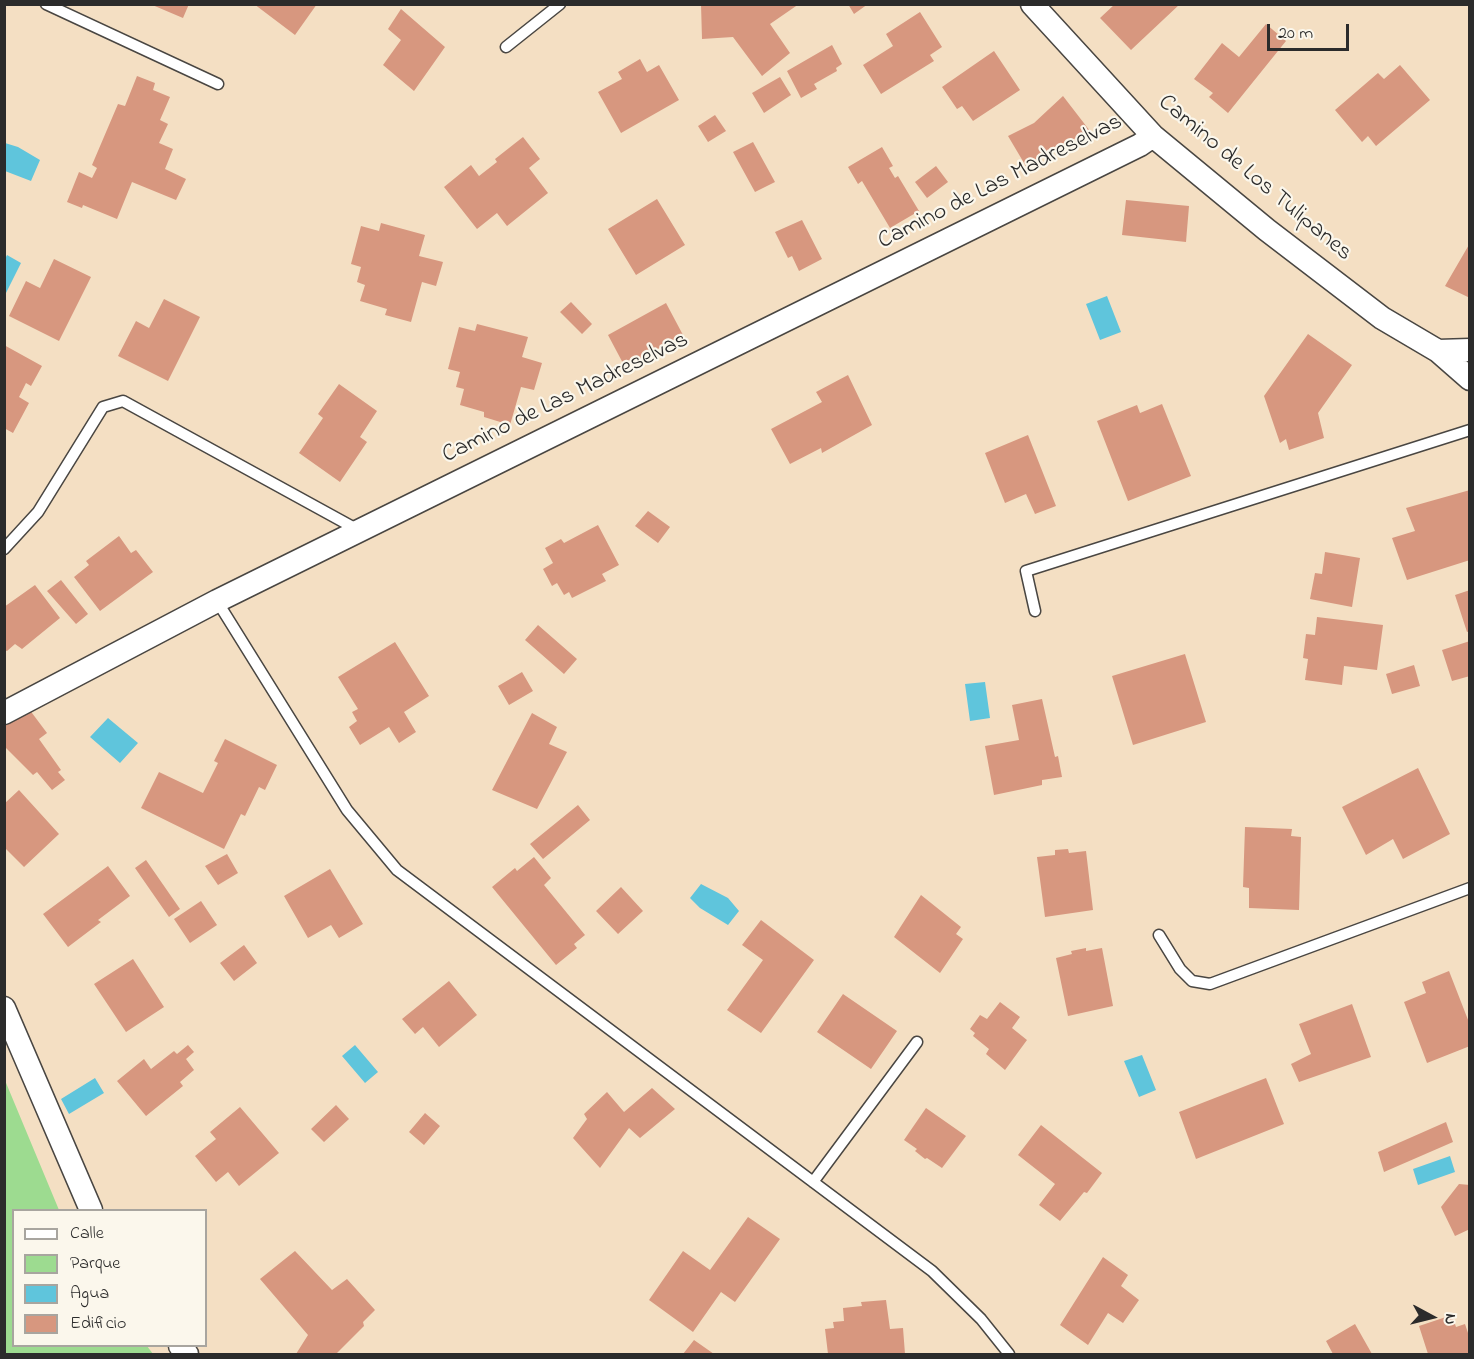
<!DOCTYPE html>
<html>
<head>
<meta charset="utf-8">
<style>
  body { margin:0 }
  #map { position:relative; width:1474px; height:1359px; overflow:hidden; background:#f4dfc3; font-family:"Indie Flower",sans-serif }
  canvas { display:block }
  .frame { position:absolute; inset:0; border:6px solid #2b2b2b; pointer-events:none }
  .legend { position:absolute; left:12px; top:1209px; width:195px; height:138px; box-sizing:border-box; background:#fbf7ec; border:2px solid #a8a59f; margin:0; padding:8px 10px; list-style:none; font-size:18px; color:#2b2b2b }
  .legend li { display:flex; align-items:center; gap:12px; height:30px }
  .legend b { width:30px; border:2px solid #a8a59f }
  .north { position:absolute; left:1402px; top:1287px; width:60px; height:60px; -webkit-text-stroke:4px #fbf7ec; paint-order:stroke; rotate:97deg; font-size:16px; font-weight:700; line-height:24px; text-align:center; color:#2b2b2b }
  .north::after { content:''; display:block; margin:auto; width:21px; height:27px; background:#2b2b2b; clip-path:polygon(50% 0,100% 100%,50% 72%,0 100%) }
  .scale { position:absolute; left:1267px; top:24px; width:82px; height:27px; box-sizing:border-box; border:3px solid #2b2b2b; border-top:0; padding-left:8px; font-size:18px; line-height:21px; white-space:nowrap; color:#2b2b2b; -webkit-text-stroke:4px #fbf7ec; paint-order:stroke }
</style>
</head>
<body>
<div id="map">
<canvas width="1474" height="1359"></canvas>
<div class="frame"></div>
<ul class="legend">
<li><b style="height:8px;background:#fff"></b>Calle</li>
<li><b style="height:16px;background:#9ddb90"></b>Parque</li>
<li><b style="height:16px;background:#5fc5dc"></b>Agua</li>
<li><b style="height:16px;background:#d7977f"></b>Edificio</li>
</ul>
<div class="north">N</div>
<div class="scale">20 m</div>
</div>
<script>
const g = document.querySelector('canvas').getContext('2d');
g.lineJoin = 'round';
function fill(path, color) {
  g.fillStyle = color;
  g.fill(path, 'evenodd');
}
function stroke(path, color, width, dash) {
  g.strokeStyle = color;
  g.lineWidth = width;
  g.lineCap = dash ? 'butt' : 'round';
  g.setLineDash(dash || []);
  g.stroke(path);
}
function write(font, color, halo, rows, align = 'center') {
  g.font = font + ' "Indie Flower",sans-serif';
  g.lineWidth = 4.5;
  g.setLineDash([]);
  g.textBaseline = 'middle';
  g.strokeStyle = halo;
  g.fillStyle = color;
  for (const [text, x, y, turn = 0] of rows) {
    g.save();
    g.translate(x, y);
    g.rotate((+turn || 0) * Math.PI / 180);
    g.textAlign = isNaN(turn) ? turn : align;
    if (halo) g.strokeText(text, 0, 0);
    g.fillText(text, 0, 0);
    g.restore();
  }
}
fill(new Path2D(`
  M4 1078 59 1210H14V1346H147L153 1354H5Z`), '#9ddb90');
fill(new Path2D(`
  M5 143 18 147 40 160 31 181 5 171Z
  M7 255 21 263 5 295V259Z
  M1107 296 1121 332 1100 340 1086 304Z
  M985 682 990 718 970 721 965 684Z
  M108 718 138 743 120 763 90 737Z
  M701 884 728 898 739 911 728 925 700 908 690 898Z
  M355 1045 378 1072 365 1083 342 1056Z
  M1142 1055 1156 1090 1139 1097 1124 1061Z
  M95 1078 104 1093 69 1114 61 1099Z
  M1450 1156 1455 1172 1418 1185 1413 1169Z`), '#5fc5dc');
fill(new Path2D(`
  M150 4H189L183 18Z
  M254 4H317L295 35Z
  M701 4H799L770 24 790 53 762 76 733 37 702 39Z
  M848 4H868L854 14Z
  M1115 4H1180L1131 50 1100 18Z
  M401 9 445 47 414 91 383 65 401 40 388 29Z
  M920 12 942 47 930 55 934 61 881 94 863 65 893 46 886 34Z
  M1266 24 1286 41 1228 113 1209 97 1213 93 1194 79 1222 43 1239 57Z
  M832 45 842 64 836 68 837 71 814 84 817 89 801 98 787 71Z
  M994 51 1020 90 973 121 962 106 957 109 942 87Z
  M640 59 647 72 659 65 679 100 621 133 598 92 622 79 618 72Z
  M1400 65 1430 100 1376 146 1368 136 1362 142 1335 110 1378 73 1384 79Z
  M137 76 155 83 153 90 170 97 160 120 168 124 159 143 173 149 165 169 186 179 176 200 132 182 117 219 83 205 82 208 67 202 79 172 92 178 97 168 92 165 118 104 125 106Z
  M780 77 791 95 764 113 752 93Z
  M1063 96 1090 131 1054 149 1027 168 1008 136 1034 123Z
  M715 115 726 131 708 142 698 126Z
  M523 137 540 159 529 168 548 193 507 226 497 213 477 229 444 187 471 165 479 176 497 162 495 159Z
  M753 142 775 182 755 192 733 152Z
  M882 147 893 166 889 168 895 178 898 176 919 211 890 228 862 181 858 184 848 167Z
  M936 166 948 182 927 198 915 182Z
  M657 199 685 245 636 275 608 229Z
  M1126 200 1189 206 1186 242 1122 235Z
  M802 220 822 259 799 271 792 256 788 258 775 232Z
  M381 223 425 235 419 256 443 262 436 286 422 282 411 322 385 315 387 309 360 301 365 285 357 282 361 267 351 264 361 226 379 231Z
  M1470 243V298L1445 286Z
  M54 259 91 277 59 341 9 316 26 281 40 288Z
  M164 299 200 317 168 381 118 356 136 321 149 328Z
  M571 302 592 324 582 334 560 312Z
  M666 303 683 335 625 367 608 335Z
  M477 324 528 337 522 357 542 363 534 390 521 387 510 425 484 417V412L460 405 464 389 456 387 460 372 448 369 459 327 475 331Z
  M1308 334 1352 365 1318 413 1324 438 1289 450 1286 439 1280 443 1264 396Z
  M4 345 42 366 31 386 26 383 19 397 29 403 13 433 4 428Z
  M848 375 872 425 822 453 821 448 790 464 771 429 822 402 816 392Z
  M339 384 377 411 360 437 367 442 340 482 299 453 323 418 318 414Z
  M1162 404 1191 476 1128 501 1097 421 1137 405 1140 413Z
  M1028 435 1056 506 1035 514 1026 494 1005 503 985 453Z
  M1470 490V560L1407 580 1392 538 1415 531 1406 508Z
  M648 511 670 527 658 543 635 526Z
  M598 525 619 565 602 574 606 581 572 598 569 592 564 595 557 583 552 586 543 569 553 563 545 548 561 539 564 543Z
  M119 536 131 553 136 550 153 572 100 611 74 577 89 565 86 561Z
  M1325 552 1360 558 1352 607 1310 599 1315 573 1322 574Z
  M61 580 88 614 76 624 47 591Z
  M35 585 60 618 22 649 15 644 7 651 4 650V607Z
  M1470 590V631L1467 632 1455 595Z
  M1317 617 1383 625 1377 670 1344 666 1342 685 1305 680 1308 659 1303 658 1306 634 1315 635Z
  M538 625 577 659 564 674 525 640Z
  M1470 641V676L1452 681 1442 650Z
  M395 642 429 696 404 712 416 732 399 743 389 727 360 745 349 727 357 721 352 712 358 709 338 677Z
  M1185 654 1206 722 1133 745 1112 676Z
  M1414 665 1420 686 1392 694 1386 674Z
  M522 672 533 691 509 705 498 686Z
  M1042 699 1055 757 1058 756 1062 777 1042 780V785L994 795 985 746 1019 740 1012 705Z
  M29 709 47 733 39 739 61 770 58 772 65 780 52 790 37 772 33 775 4 746V722Z
  M532 713 557 727 549 744 567 752 537 809 492 790Z
  M225 739 277 765 265 790 259 787 245 816 241 814 224 849 141 808 159 772 203 793 218 763 214 761Z
  M1418 768 1450 834 1403 859 1393 839 1366 855 1342 807Z
  M19 790 59 834 24 867 4 847V804Z
  M578 805 590 820 543 859 530 844Z
  M1245 827 1292 829 1291 836 1301 837 1299 910 1249 908V888L1243 887Z
  M1068 849 1069 853 1086 851 1093 910 1045 917 1037 857 1055 855V850Z
  M227 854 238 873 218 885 205 866Z
  M534 857 551 878 544 885 585 935 574 944 577 948 556 965 492 887 515 868 517 871Z
  M146 860 180 909 169 917 135 868Z
  M108 866 130 896 98 920 101 922 68 947 43 914Z
  M330 869 363 924 339 938 331 925 308 938 284 896Z
  M621 887 643 911 618 934 596 911Z
  M921 895 961 927 956 934 963 939 940 973 894 937Z
  M201 901 217 925 190 943 174 919Z
  M761 920 814 960 761 1033 727 1010 763 960 742 945Z
  M244 945 257 963 234 981 220 963Z
  M1086 948V951L1102 948 1113 1006 1068 1016 1056 958 1072 954 1071 951Z
  M133 959 164 1007 126 1032 94 984Z
  M1449 971 1470 1025V1046L1427 1063 1404 1002 1426 993 1422 982Z
  M449 981 477 1015 439 1047 423 1027 415 1034 402 1019Z
  M843 994 897 1031 871 1069 817 1032Z
  M1000 1002 1020 1017 1012 1028 1027 1040 1005 1070 986 1054 989 1049 973 1036 975 1033 970 1029 980 1015 987 1019Z
  M1352 1004 1371 1057 1299 1082 1291 1064 1311 1054 1299 1024Z
  M188 1045 194 1052 186 1059 194 1070 180 1082 183 1086 146 1116 117 1081 144 1059 151 1069 174 1051 177 1054Z
  M1266 1078 1284 1124 1196 1159 1179 1112Z
  M652 1088 675 1109 640 1138 629 1128 600 1168 573 1138 587 1119 584 1114 607 1092 624 1112Z
  M336 1105 349 1119 324 1142 311 1129Z
  M240 1107 279 1153 239 1186 228 1172 216 1182 195 1156 216 1139 210 1132Z
  M926 1108 966 1136 942 1168 927 1158 925 1159 915 1151 917 1149 904 1140Z
  M425 1113 440 1126 424 1145 409 1132Z
  M1446 1122 1453 1142 1384 1172 1378 1152Z
  M1041 1125 1102 1173 1087 1193 1084 1192 1060 1221 1039 1205 1055 1184 1018 1155Z
  M1459 1184 1470 1185V1229L1455 1236 1441 1207Z
  M748 1217 780 1239 735 1302 721 1292 693 1332 649 1300 683 1251 710 1270Z
  M295 1251 332 1290 347 1279 375 1310 363 1322 364 1326 336 1354H296L308 1335 260 1279Z
  M1103 1257 1128 1275 1121 1286 1139 1300 1123 1323 1108 1313 1088 1345 1060 1325Z
  M886 1300 890 1329 903 1328 905 1354H828L825 1329 834 1328 833 1322 844 1321 843 1308 862 1306 861 1302Z
  M1452 1315 1456 1327 1465 1324 1470 1339V1354H1428L1419 1326Z
  M1355 1324 1372 1354H1333L1326 1341Z
  M694 1340 714 1354H683Z`), '#d7977f');
const lane = new Path2D(`
  M46 4 218 84
  M506 47 560 4
  M4 549 38 512 103 407 123 401 360 531
  M217 601 347 810 397 870 932 1271 981 1319 1009 1354
  M1035 611 1026 571 1470 430
  M1159 935 1180 969 1192 981 1210 984 1470 888
  M813 1182 917 1042`);
const street = new Path2D(`
  M1032 4 1153 136 1267 230 1382 318 1438 351 1470 350
  M1438 351 1470 379
  M4 713 217 601 1140 145 1153 136
  M4 1008 91 1210
  M180 1346 187 1354`);
stroke(lane, '#494642', 13);
stroke(street, '#494642', 25);
stroke(lane, '#fff', 10);
stroke(street, '#fff', 22);
write('24px', '#2b2b2b', '#fbf7ec', [
  ["Camino de Los Tulipanes",1254,179,40],
  ["Camino de Las Madreselvas",1001,183,-27],
  ["Camino de Las Madreselvas",566,399,-26]
]);
</script>
</body>
</html>
